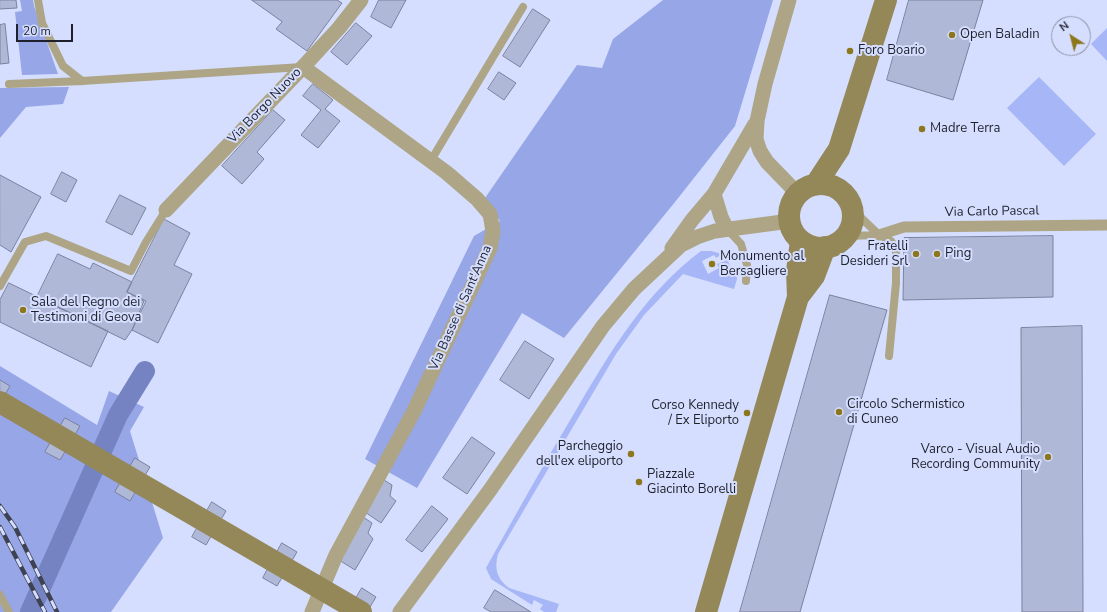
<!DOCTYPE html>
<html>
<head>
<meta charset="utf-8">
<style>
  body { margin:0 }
  #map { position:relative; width:1107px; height:612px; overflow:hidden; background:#d5defe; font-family:"Nunito Sans",sans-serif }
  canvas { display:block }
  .north { position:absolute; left:1051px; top:16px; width:40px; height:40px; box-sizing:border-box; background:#d5defe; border:1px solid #8c92aa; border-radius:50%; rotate:324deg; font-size:11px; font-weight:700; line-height:16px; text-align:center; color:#1e212c }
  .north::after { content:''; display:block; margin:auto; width:14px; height:18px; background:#8d771c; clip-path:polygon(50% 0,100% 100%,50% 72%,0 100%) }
  .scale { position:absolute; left:16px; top:24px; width:57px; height:18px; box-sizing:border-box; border:2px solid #1e212c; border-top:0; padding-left:5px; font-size:12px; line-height:14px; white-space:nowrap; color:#1e212c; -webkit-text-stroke:3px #d5defe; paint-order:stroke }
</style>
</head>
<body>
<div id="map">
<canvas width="1107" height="612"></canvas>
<div class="north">N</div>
<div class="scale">20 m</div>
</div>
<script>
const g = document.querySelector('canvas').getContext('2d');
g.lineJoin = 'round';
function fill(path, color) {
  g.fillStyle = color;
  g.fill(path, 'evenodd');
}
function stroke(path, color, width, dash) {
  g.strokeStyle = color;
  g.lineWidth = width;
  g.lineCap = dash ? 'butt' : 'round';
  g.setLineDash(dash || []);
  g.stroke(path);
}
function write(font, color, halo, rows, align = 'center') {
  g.font = font + ' "Nunito Sans",sans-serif';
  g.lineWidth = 4;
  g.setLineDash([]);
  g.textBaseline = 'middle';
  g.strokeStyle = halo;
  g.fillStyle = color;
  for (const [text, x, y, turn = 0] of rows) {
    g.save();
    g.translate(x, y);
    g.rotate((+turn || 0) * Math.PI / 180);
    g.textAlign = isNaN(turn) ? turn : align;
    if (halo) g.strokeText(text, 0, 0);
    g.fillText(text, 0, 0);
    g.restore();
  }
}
fill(new Path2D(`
  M1107 28V61L1091 44Z
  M1039 77 1096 134 1064 166 1007 108Z
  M701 251H711L722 254 716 258 714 255 702 261 708 274 719 268 717 264 728 260 731 271 737 270V279L734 289 683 274 644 315 616 354 498 554C494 569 497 579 509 588L559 604 556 612H544L540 609 543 605 534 600 532 605 491 579 486 568C515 516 544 463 575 412 610 352 645 293 701 251Z`), '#a7b6f6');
fill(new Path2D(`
  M20 0H33L34 6 58 74 22 75 15 12 22 11Z
  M663 0H773L735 126 675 202 564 338 522 313 417 488 365 459 474 236 500 221 485 198 577 65 602 68 613 39Z
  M69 87 63 104 26 107 0 138V88Z
  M0 366 97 425 109 391 144 407 130 431 163 538 111 612H0Z`), '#96a6e7');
stroke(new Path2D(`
  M30 612 118 415 145 371`), '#7583c3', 20);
const building = new Path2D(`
  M0 0H16L17 8 0 9Z
  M252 0H337L342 3 307 51 276 29 282 22Z
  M379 0H406L391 28 371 17Z
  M909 0H983L953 100 887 80Z
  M533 9 550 20 520 67 503 56Z
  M356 23 372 36 347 65 331 52Z
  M5 24 9 63 0 64V25Z
  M499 72 516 83 504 100 488 89Z
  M313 84 333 100 325 109 340 121 318 148 301 135 321 110 303 96Z
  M273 110 285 120 257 152 264 159 242 184 222 166Z
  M62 172 77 180 66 202 51 194Z
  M0 175 41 197 11 252 0 245Z
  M120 195 146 208 132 235 106 222Z
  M164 219 190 233 174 265 192 274 158 343 132 330 146 301 127 292Z
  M1053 236V297L903 300 904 238Z
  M58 254 90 269 93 263 132 282 127 292 144 301 132 330 125 340 37 297Z
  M9 283 108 331 91 367 0 322V300Z
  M830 295 887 310 800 612H740Z
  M1082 326 1083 612H1022L1021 328Z
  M525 341 554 359 529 399 500 380Z
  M0 380 10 386 0 404Z
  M65 418 80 426 60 460 45 452Z
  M472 437 495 453 467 494 443 478Z
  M135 458 150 467 130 501 115 492Z
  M384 480 392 485 390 496 396 501 381 523 365 512Z
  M212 502 226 511 206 545 192 537Z
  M432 506 448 519 422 552 406 540Z
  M363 517 372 523 368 533 373 539 355 570 339 560Z
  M282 543 297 552 277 586 263 578Z
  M362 588 376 597 367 612H348Z
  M495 590 531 612H491L484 608Z`);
fill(building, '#b0b8d7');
stroke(building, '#7a829f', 1);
stroke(new Path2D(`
  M38 0 42 23 63 66 82 81
  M9 84 82 81 302 67
  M430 162 523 7
  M853 210 879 235 891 241 896 248V283L889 356
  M727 229 741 244 747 265 746 281
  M846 236 879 235
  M0 286 25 242 46 236 131 271 146 242 166 210
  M0 595 9 612`), '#ada586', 8);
stroke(new Path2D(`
  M879 235 904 227 1107 225`), '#ada586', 11);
stroke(new Path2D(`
  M789 0 765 84 757 121 756 139 760 151 767 162 798 194
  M303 67 447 173 477 199 490 214 493 231 490 248 414 411 336 555 312 612
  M714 194 721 217 727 229
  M166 210 303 67 339 28 361 0
  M672 248 692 220 714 194 755 124
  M400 612 490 490 603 326 634 289 681 245 697 237 715 231 790 221`), '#ada586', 15);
stroke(new Path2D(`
  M816 184 839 149 886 0
  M789 216a32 32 0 1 1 64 0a32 32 0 1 1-64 0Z
  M798 297 814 276 825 247
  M706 612 798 297 797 271 801 241`), '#948859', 22);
const rail = new Path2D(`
  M0 506 15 527 57 612
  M0 527 45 612`);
stroke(rail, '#3e4250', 4.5);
stroke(rail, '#d5defe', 3, [9]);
stroke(new Path2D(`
  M0 402 361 612`), '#948859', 22);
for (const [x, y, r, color] of [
  [952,35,4,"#8d771c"],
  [850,51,4,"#8d771c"],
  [922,129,4,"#8d771c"],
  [916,254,4,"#8d771c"],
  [937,254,4,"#8d771c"],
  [712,264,4,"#8d771c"],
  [23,310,4,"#8d771c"],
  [839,412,4,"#8d771c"],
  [747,413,4,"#8d771c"],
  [631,454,4,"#8d771c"],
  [1048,457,4,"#8d771c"],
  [639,482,4,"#8d771c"]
]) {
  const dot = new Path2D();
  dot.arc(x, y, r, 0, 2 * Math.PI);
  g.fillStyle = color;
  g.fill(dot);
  stroke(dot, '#d5defe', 1.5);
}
write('13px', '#1e212c', '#d5defe', [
  ["Open Baladin",960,35],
  ["Foro Boario",858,51],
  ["Madre Terra",930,129],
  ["Fratelli",908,247,"right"],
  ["Desideri Srl",908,262,"right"],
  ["Ping",945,254],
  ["Monumento al",720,257],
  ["Bersagliere",720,272],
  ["Sala del Regno dei",31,303],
  ["Testimoni di Geova",31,318],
  ["Circolo Schermistico",847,405],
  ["di Cuneo",847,420],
  ["Corso Kennedy",739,406,"right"],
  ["/ Ex Eliporto",739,421,"right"],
  ["Parcheggio",623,447,"right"],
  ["dell'ex eliporto",623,462,"right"],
  ["Varco - Visual Audio",1040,450,"right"],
  ["Recording Community",1040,465,"right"],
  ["Piazzale",647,475],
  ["Giacinto Borelli",647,490]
], 'left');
write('13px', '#1e212c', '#d5defe', [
  ["Via Borgo Nuovo",265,106,-46],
  ["Via Carlo Pascal",992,212,-1],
  ["Via Basse di Sant'Anna",461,308,-66]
]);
</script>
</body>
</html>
